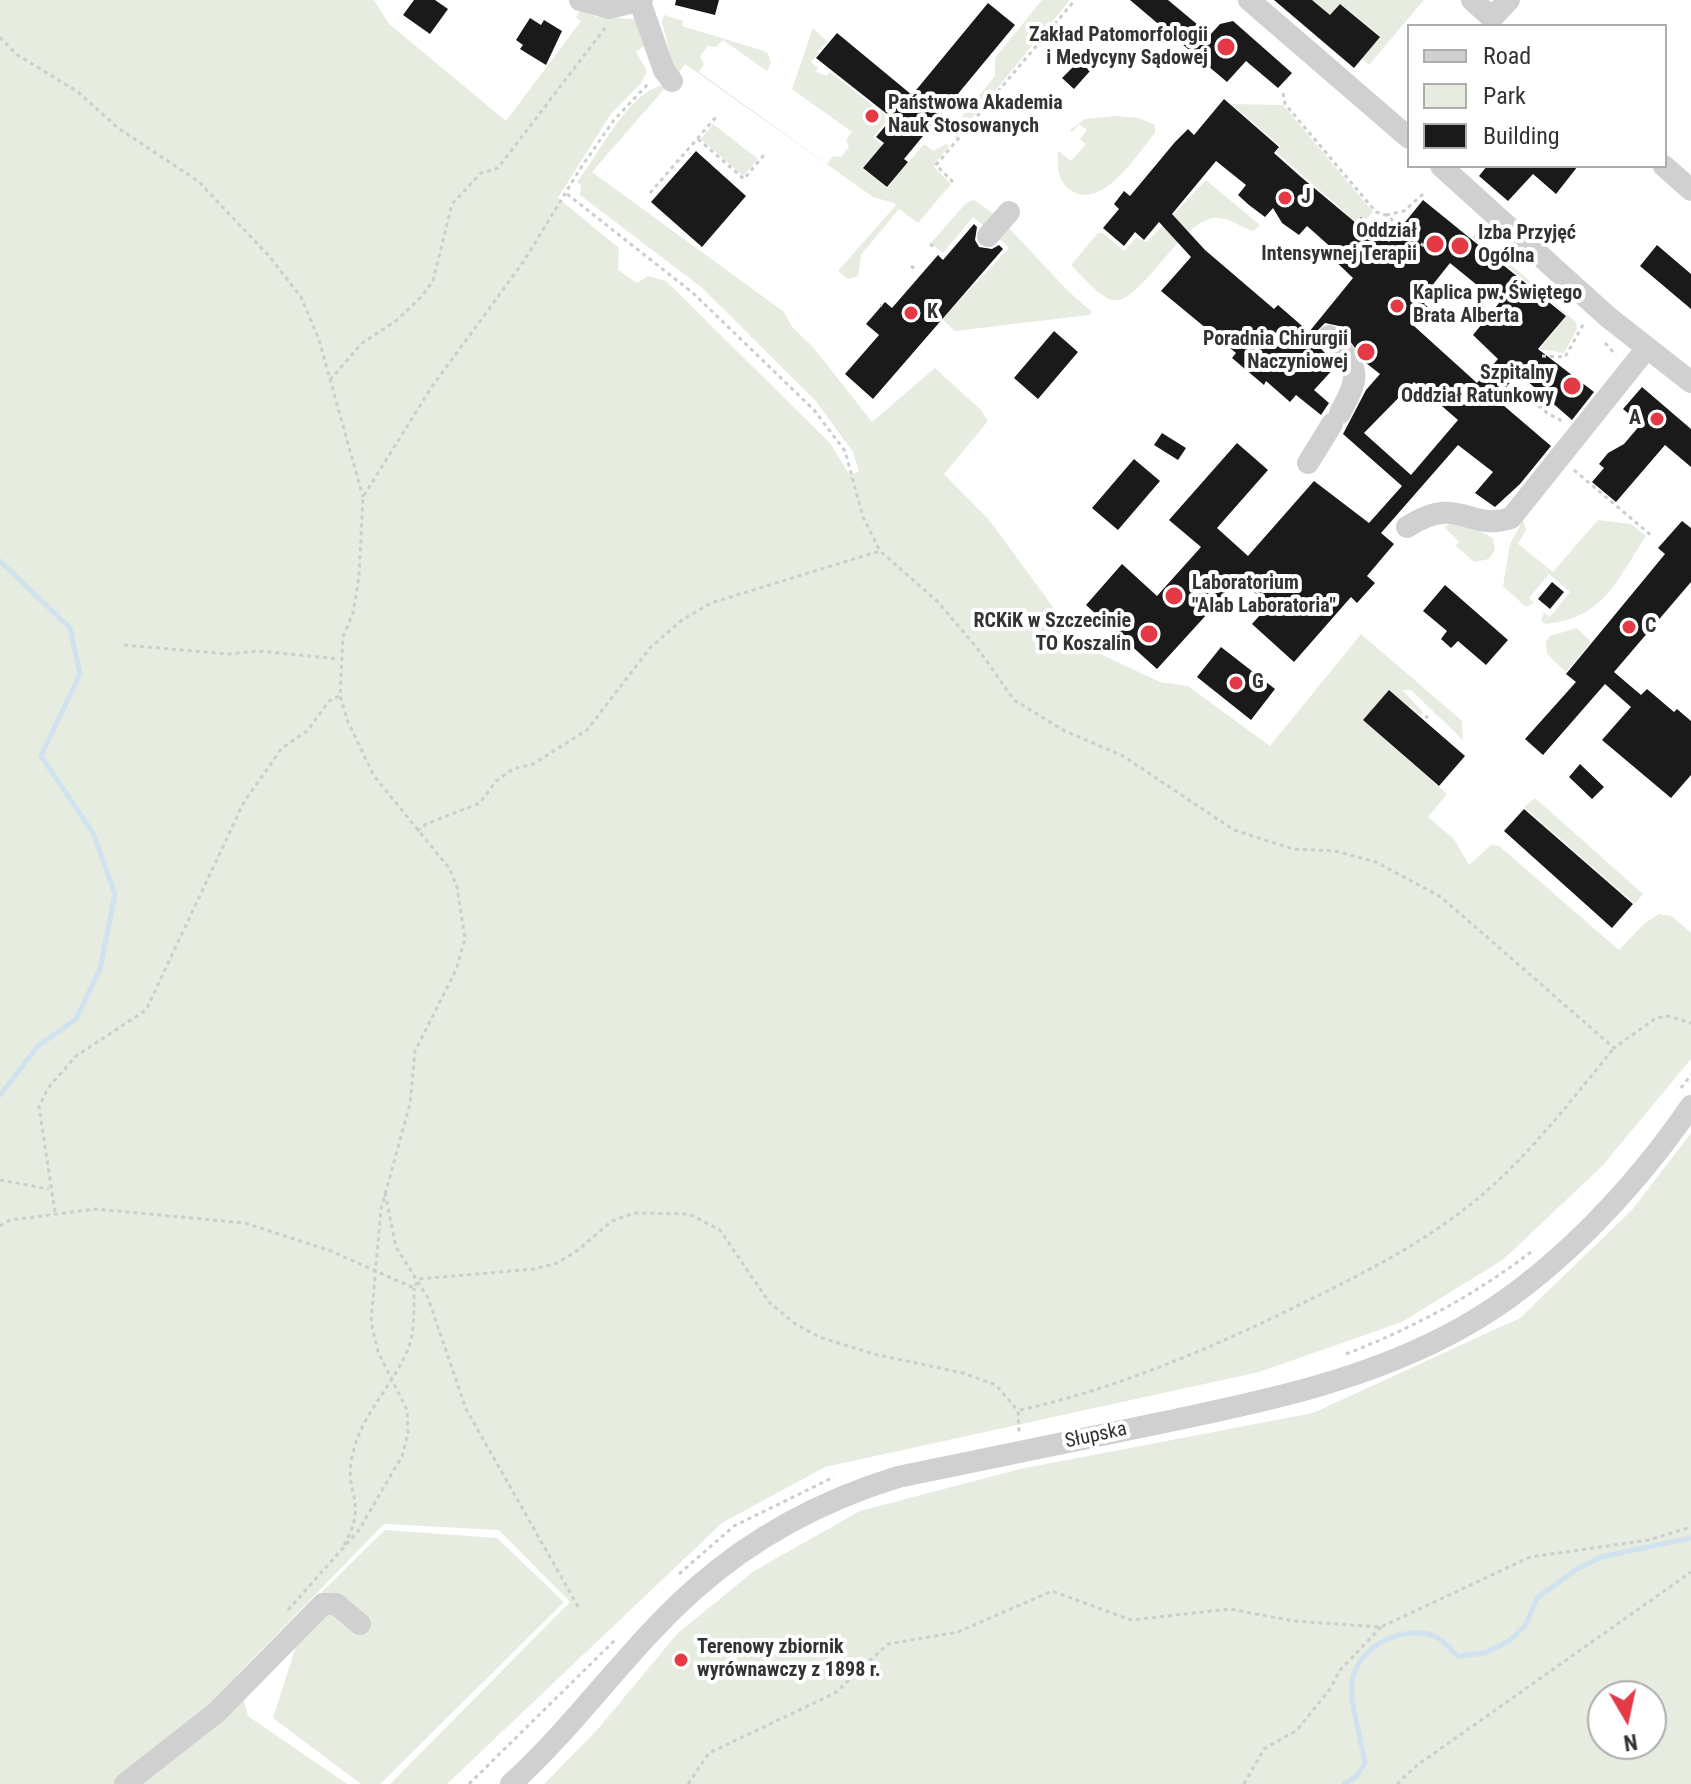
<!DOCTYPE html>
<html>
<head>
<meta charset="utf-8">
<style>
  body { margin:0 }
  #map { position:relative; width:1691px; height:1784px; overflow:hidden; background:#fff; font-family:"Roboto Condensed",sans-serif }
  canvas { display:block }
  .legend { position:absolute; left:1407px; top:24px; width:260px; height:144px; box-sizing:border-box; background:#fff; border:2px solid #adadad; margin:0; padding:10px 14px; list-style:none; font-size:24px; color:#333 }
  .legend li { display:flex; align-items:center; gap:16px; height:40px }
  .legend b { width:40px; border:2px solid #adadad }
  .north { position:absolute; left:1587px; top:1680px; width:80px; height:80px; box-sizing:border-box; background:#fff; border:2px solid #adadad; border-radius:50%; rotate:171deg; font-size:22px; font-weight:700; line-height:32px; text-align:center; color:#333 }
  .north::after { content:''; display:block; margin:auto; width:28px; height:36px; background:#e63946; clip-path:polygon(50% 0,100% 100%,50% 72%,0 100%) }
</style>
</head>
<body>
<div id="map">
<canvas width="1691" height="1784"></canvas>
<ul class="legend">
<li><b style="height:10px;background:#d0d0d0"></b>Road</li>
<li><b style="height:22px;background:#e6ecdf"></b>Park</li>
<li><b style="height:22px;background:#1a1a1a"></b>Building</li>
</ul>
<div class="north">N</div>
</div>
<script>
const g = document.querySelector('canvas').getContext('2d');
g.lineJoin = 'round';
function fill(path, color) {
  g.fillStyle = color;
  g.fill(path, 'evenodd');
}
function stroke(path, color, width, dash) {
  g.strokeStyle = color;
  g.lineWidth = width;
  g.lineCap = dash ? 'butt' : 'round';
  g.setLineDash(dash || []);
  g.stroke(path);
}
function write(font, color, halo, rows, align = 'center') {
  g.font = font + ' "Roboto Condensed",sans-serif';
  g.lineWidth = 8;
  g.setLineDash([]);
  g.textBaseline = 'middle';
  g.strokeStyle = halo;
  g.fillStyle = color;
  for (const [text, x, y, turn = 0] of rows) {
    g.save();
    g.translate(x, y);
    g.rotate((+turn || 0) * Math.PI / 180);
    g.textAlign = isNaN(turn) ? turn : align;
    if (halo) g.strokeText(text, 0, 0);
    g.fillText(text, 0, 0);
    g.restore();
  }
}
fill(new Path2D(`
  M0 0H374L389 24 506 121 581 21 576 17 581 10 597 17 635 19 644 46 636 52 647 71 641 83 610 115 558 198 619 248 618 270 637 283 648 276 666 281 830 443 849 474 859 472 853 452 815 400 701 287 580 195 581 185 577 182C598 156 629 90 664 85L666 87 592 172 784 312 792 327 813 347 872 422 935 368 981 410 988 421 944 474 989 520 1081 645 1160 682 1188 686 1270 746 1361 634 1462 721 1463 740 1411 690H1402L1423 712 1421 716 1389 690 1363 720 1447 794 1428 817 1454 839 1469 865 1491 845 1499 846 1619 950 1645 923 1659 914 1672 916 1691 933V1059L1602 1166 1504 1259 1402 1322 1259 1372 825 1467 722 1523 447 1784H390L570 1602 499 1530 384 1524 237 1675 248 1716 347 1784H0Z
  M1042 0H1070L955 139V125L995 76V58Z
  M1312 0H1424L1369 65 1362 58 1380 36 1341 4 1330 15Z
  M664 15 683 21 682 26 767 52 771 63 767 71 723 40 716 47 708 46 700 56 704 64 699 72 827 164 833 156 841 157 849 147 846 140 852 132 792 89 813 28 828 42 817 51 819 53 811 62 818 68 816 72 827 76 830 72 889 118 873 137 882 145 862 168 887 188 924 144 933 151 946 144 949 146 933 166 951 184 918 223 899 209 861 255 858 276 848 279 838 271 897 204 873 197 685 64 676 76 662 22Z
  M1231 104 1283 105 1373 212 1366 220 1361 216 1356 222 1276 152 1280 146Z
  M1116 116 1139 118 1155 125V133C1138 153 1103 210 1072 191 1058 183 1057 166 1058 151L1071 161 1086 144 1080 139 1087 130 1079 124 1072 132 1070 130 1085 119Z
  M713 124 758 159 743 176 701 139Z
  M1206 180 1260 225 1254 231C1241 228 1231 217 1214 218 1179 221 1137 313 1109 299 1095 292 1082 276 1071 265L1098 233H1103L1124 251 1136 238 1147 242Z
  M974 200 994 214 988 230 973 217 943 253 931 243 966 203Z
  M1002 228 1010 229 1067 290 1092 312 1089 315 955 331 942 319 1009 248 994 234Z
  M1475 233 1576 322 1577 329 1564 353 1540 349 1567 315 1472 238Z
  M1458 520 1493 538 1495 550 1489 559 1474 562 1456 546 1459 542 1444 527Z
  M1523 520 1526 530 1518 544 1553 572 1598 520 1631 524 1646 536C1617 580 1604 618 1546 624L1541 621 1544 613 1550 617 1570 592 1549 574 1529 598 1534 603 1526 607 1503 586 1510 544Z
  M1577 628 1591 642 1566 672 1547 654 1546 642 1550 636Z
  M1535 798 1643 894 1635 904 1524 807Z
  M1691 1133V1784H544L597 1730 677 1634 754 1571 860 1511 1020 1469 1313 1413 1520 1318 1632 1210ZM1603 1696H1651V1744H1603Z
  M385 1530 497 1538 564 1602 380 1784H361L273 1718 298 1640 287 1626Z`), '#e6ecdf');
stroke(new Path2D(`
  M0 561 70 628 80 674 41 756 93 833 115 894 100 969 76 1019 38 1046 0 1095
  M1344 1784 1357 1776 1365 1763C1362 1740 1347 1697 1353 1677 1362 1644 1404 1625 1434 1636 1442 1639 1451 1650 1458 1656L1485 1653 1509 1641 1525 1626 1537 1598 1577 1569 1601 1557 1691 1538`), '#cfe2ee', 5);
fill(new Path2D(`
  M414 0H435L448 9 430 34 403 15Z
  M676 0H719L715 15 675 5Z
  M1130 0H1168L1210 35 1220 24 1233 21 1292 73 1278 88 1246 61 1227 82Z
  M1274 0H1312L1330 15 1340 4 1380 37 1354 68Z
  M988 3 1015 25 904 159 908 162 887 187 863 168 884 143 876 137 892 118 816 58 837 33 912 95Z
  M530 18 541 25 544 20 562 31 546 65 520 49 523 45 516 40Z
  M1079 61 1090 71 1074 89 1062 78Z
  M1224 99 1279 147 1274 153 1301 177 1356 223 1361 217 1389 242 1423 200 1566 316 1538 349 1594 392 1572 420 1518 373 1496 399 1551 446 1520 484 1495 507 1475 493 1493 472 1458 445 1381 533 1394 544 1367 576 1375 583 1357 603 1351 597 1294 662 1252 624 1269 605 1239 579 1157 669 1086 605 1122 564 1157 596 1201 547 1169 520 1237 443 1268 470 1217 528 1248 556 1314 481 1369 523 1402 486 1343 434 1366 390 1380 374 1366 363 1339 326 1325 323 1316 332 1318 345 1336 366 1314 390 1329 403 1321 415 1296 395 1290 402 1266 381 1264 385 1232 358 1236 353 1161 291 1191 257 1159 222 1144 240 1135 232 1124 246 1103 228 1119 209 1114 204 1124 191 1130 196 1175 142 1188 129 1194 135ZM1216 161 1246 185 1238 195 1249 205 1265 217 1273 208 1282 223 1299 235 1307 226 1334 250 1329 255 1353 278 1309 332 1278 305 1274 309 1205 250 1172 214ZM1450 263 1499 303 1473 335 1498 359 1477 383 1414 326 1428 307 1424 304 1431 296 1427 292ZM1414 382 1458 420 1411 475 1364 433Z
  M696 151 746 196 702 247 651 202Z
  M1487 166H1578L1556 194 1533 174 1508 201 1479 176Z
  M974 224 977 227 975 240 979 247 992 249 999 245 1003 249 873 399 845 374 879 335 866 324 885 302 892 308 938 255 943 260Z
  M1657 245 1691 274V309L1640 266Z
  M1054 331 1078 352 1038 399 1014 378Z
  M1642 387 1691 429V467L1665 445 1616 502 1592 482 1604 468 1599 464 1608 453 1624 444 1641 424 1623 409Z
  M1162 433 1186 448 1178 460 1154 445Z
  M1134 459 1160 481 1118 530 1092 508Z
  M1682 521 1691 528V582L1614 672 1641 695 1647 689 1674 712 1677 709 1691 721V775L1671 798 1602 740 1631 707 1605 684 1543 755 1525 739 1576 682 1566 674 1665 554 1658 548Z
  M1552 582 1564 592 1550 609 1538 599Z
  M1445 585 1508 640 1486 665 1458 641 1451 648 1441 639 1447 631 1423 611Z
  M1221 647 1275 689 1251 720 1197 677Z
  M1389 690 1465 756 1439 786 1363 720Z
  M1580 764 1604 787 1592 799 1569 777Z
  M1524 809 1633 904 1612 928 1504 831Z`), '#1a1a1a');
stroke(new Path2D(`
  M0 37 16 54 78 92 118 128 198 181 269 256 301 297 319 340 363 497
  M1283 93 1285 104 1376 212 1386 215 1425 247
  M698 139 744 179 764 155
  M953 182 936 165 1075 0
  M650 193 716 117
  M567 194 693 293 814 410 845 451 863 517 880 551 937 601 978 649 1014 700 1063 730 1123 756 1234 830 1293 849 1335 851 1376 862 1441 897 1614 1048 1656 1018 1669 1016 1691 1023
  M1386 215 1404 211 1423 194
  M930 244 934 247
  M911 266 915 269
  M880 305 882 306
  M1605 343 1616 355
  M1542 356 1565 357 1584 323
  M1502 374 1547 413 1564 422
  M330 380 361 344 397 320 422 296 433 281 452 204 481 173 498 168 605 28
  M1574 470 1652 536
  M124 645 228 654 258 651 339 659
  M1425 718 1428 716
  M417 831 426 824 480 803 496 781 513 769 533 764 587 730 650 648 682 620 711 603 880 551
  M1681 1088 1691 1075
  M0 1180 49 1189
  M385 1193 396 1247 428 1298 466 1409 580 1610
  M55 1212 39 1107 48 1088 76 1056 146 1010 244 802 282 748 307 731 329 701 339 696
  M0 1226 10 1220 96 1209 245 1223 331 1251 414 1288 419 1279 534 1269 557 1263 578 1250 612 1221 634 1213 689 1214 720 1230 769 1302 794 1323 819 1337 874 1354 963 1373 996 1385 1018 1411 1019 1433
  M1346 1354C1413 1328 1473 1296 1531 1252
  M1020 1410C1119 1388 1212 1348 1303 1303 1360 1275 1416 1247 1466 1208 1524 1163 1568 1104 1614 1048
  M344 1545C369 1501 344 1496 352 1457 360 1415 392 1388 408 1349 415 1330 414 1309 414 1288
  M679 1574 734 1526 834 1477
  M288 1610 359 1530 402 1456 408 1434 407 1410 378 1352 371 1322 381 1209 410 1104 415 1051 456 970 465 939 457 887 449 868 374 776 348 722 340 696 343 637 353 613 359 576 363 497 431 388 524 261 580 169 614 120 648 84
  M469 1784 615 1640
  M688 1784 709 1753 835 1693 888 1644 958 1632 1052 1591 1131 1620 1230 1609 1294 1621 1381 1627 1530 1557 1649 1540 1691 1527
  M1244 1784 1264 1749 1297 1730 1330 1689 1340 1670 1381 1627
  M1397 1784 1416 1766 1691 1572`), '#cdcdcd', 3, [4, 4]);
stroke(new Path2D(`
  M580 0 609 8 642 0
  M1249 0 1409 138
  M1472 0 1492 18 1509 0
  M640 2 664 70 672 81
  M1441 166 1608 317 1691 382
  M1664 166 1691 190
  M988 236 1009 212
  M1329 336C1359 369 1362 372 1340 413
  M1308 463 1332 424
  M1407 527C1459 493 1468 532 1511 518L1647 348
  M125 1784 217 1712 323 1604H336L360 1624
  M511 1784C578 1723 629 1647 696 1588 756 1535 823 1500 898 1477 987 1459 1076 1440 1165 1422 1266 1401 1371 1379 1463 1327 1552 1277 1634 1189 1691 1106`), '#d0d0d0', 22);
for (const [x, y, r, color] of [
  [1226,47,10,"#e63946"],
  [872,116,8,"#e63946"],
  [1285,198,8,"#e63946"],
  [1435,244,10,"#e63946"],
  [1460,246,10,"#e63946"],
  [1397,306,8,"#e63946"],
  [911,313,8,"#e63946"],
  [1366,352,10,"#e63946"],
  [1572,386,10,"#e63946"],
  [1657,419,8,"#e63946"],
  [1174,596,10,"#e63946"],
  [1629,627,8,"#e63946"],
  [1149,634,10,"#e63946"],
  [1236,683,8,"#e63946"],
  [681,1660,8,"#e63946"]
]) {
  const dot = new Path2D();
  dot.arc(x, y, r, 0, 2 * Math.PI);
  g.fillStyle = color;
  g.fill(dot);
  stroke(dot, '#fff', 3);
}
write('bold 20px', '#333', '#fff', [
  ["Zakład Patomorfologii",1208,36,"right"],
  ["i Medycyny Sądowej",1208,59,"right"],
  ["Państwowa Akademia",888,104],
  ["Nauk Stosowanych",888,127],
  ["J",1301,198],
  ["Oddział",1417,232,"right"],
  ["Intensywnej Terapii",1417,255,"right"],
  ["Izba Przyjęć",1478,234],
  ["Ogólna",1478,257],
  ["Kaplica pw. Świętego",1413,294],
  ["Brata Alberta",1413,317],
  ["K",927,313],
  ["Poradnia Chirurgii",1348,340,"right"],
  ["Naczyniowej",1348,363,"right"],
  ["Szpitalny",1554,374,"right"],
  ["Oddział Ratunkowy",1554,397,"right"],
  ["A",1641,419,"right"],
  ["Laboratorium",1192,584],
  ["\"Alab Laboratoria\"",1192,607],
  ["RCKiK w Szczecinie",1131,622,"right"],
  ["TO Koszalin",1131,645,"right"],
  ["C",1645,627],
  ["G",1252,683],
  ["Terenowy zbiornik",697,1648],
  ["wyrównawczy z 1898 r.",697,1671]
], 'left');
write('20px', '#333', '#fff', [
  ["Słupska",1096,1436,-12]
]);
</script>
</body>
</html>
